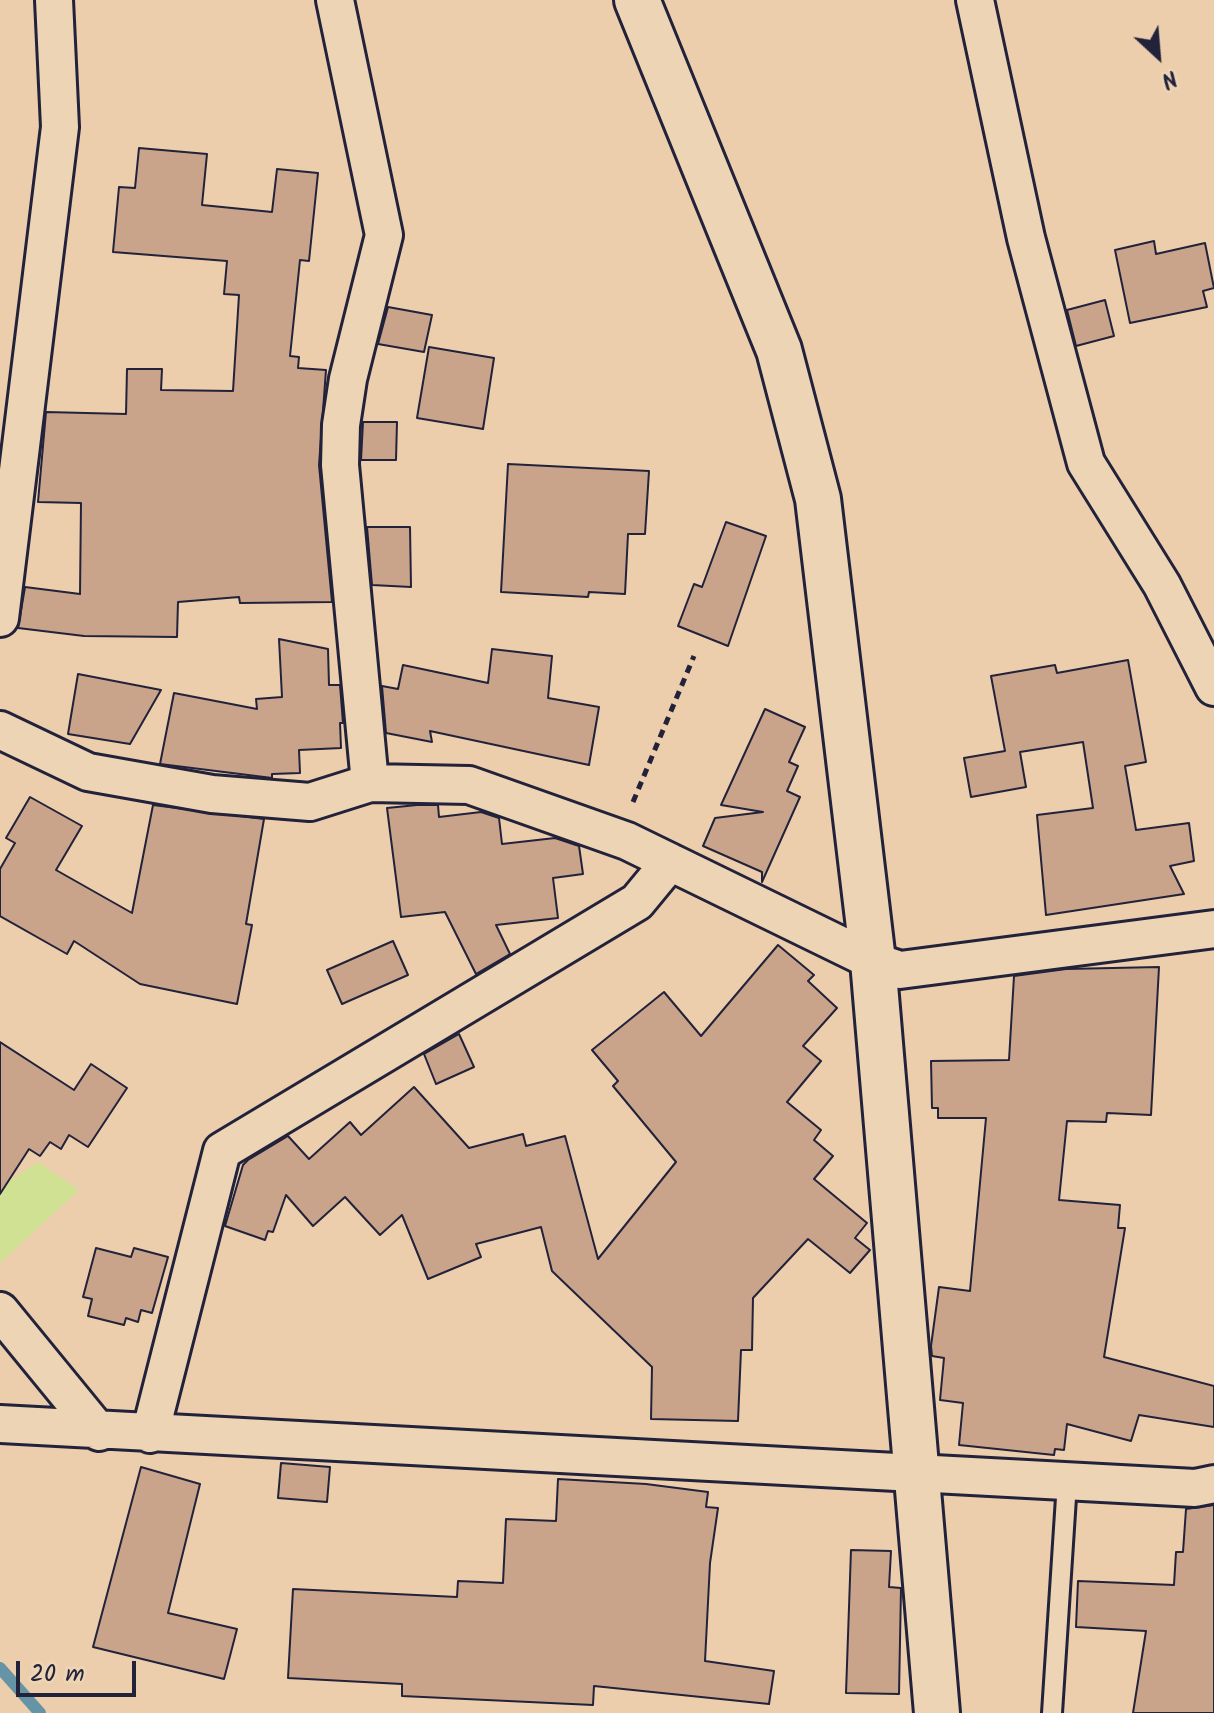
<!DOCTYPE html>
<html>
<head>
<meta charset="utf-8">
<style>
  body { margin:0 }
  #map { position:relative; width:1214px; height:1713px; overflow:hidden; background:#eccdac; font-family:Kalam,sans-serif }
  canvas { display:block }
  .north { position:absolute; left:1118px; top:16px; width:80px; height:80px; -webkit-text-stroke:6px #edd4b4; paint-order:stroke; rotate:154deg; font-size:22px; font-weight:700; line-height:32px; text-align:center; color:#22223b }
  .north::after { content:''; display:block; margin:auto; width:28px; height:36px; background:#22223b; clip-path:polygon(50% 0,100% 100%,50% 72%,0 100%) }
  .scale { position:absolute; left:16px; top:1661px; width:120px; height:36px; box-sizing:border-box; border:4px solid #22223b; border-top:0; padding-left:10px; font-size:24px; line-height:28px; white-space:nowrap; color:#22223b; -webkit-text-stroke:6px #edd4b4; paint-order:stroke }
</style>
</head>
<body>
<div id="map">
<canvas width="1214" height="1713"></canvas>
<div class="north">N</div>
<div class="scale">20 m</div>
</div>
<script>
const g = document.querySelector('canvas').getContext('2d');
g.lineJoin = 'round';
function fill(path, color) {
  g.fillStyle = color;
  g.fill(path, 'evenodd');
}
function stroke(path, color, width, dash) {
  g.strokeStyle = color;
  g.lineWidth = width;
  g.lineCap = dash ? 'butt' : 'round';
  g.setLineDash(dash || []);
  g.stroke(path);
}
fill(new Path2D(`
  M38 1162 79 1190 0 1263V1187Z`), '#d1e194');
stroke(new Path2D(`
  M0 1668 40 1713`), '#6494a5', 12);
const building = new Path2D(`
  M139 148 207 154 202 205 272 212 277 169 318 173 309 261 300 260 290 356 299 357 298 368 326 370 319 465 332 602 240 603 239 597 178 602 177 637 84 636 18 628 25 587 80 594 81 503 38 502 46 412 126 414 127 369H162L161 390 233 391 239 295 224 294 227 261 113 252 119 187 135 188Z
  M1154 241 1156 254 1205 243 1214 288 1203 291 1207 307 1130 323 1115 250Z
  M1105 300 1114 336 1076 346 1067 310Z
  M388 307 432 315 424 352 378 344Z
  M429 347 494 358 483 429 417 418Z
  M363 422H397L396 460H361Z
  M508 464 649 471 645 534H628L625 594 589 592 588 597 501 592Z
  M726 522 766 536 728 646 678 626 694 584 702 587Z
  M367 527H410L411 587 372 585Z
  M279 639 328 649 329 685H340L343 723H340L341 748 299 750 300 773 272 774V778L160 764 174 693 257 709 256 699 282 697Z
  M492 649 552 656 548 698 599 707 589 765 430 731 432 742 386 733 382 686 398 689 403 665 488 683Z
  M1128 660 1146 762 1125 766 1136 830 1189 823 1194 861 1170 866 1184 894 1046 915 1037 815 1093 808 1083 742 1020 752 1026 787 971 797 964 758 1005 751 991 676 1055 665 1057 673Z
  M78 674 161 690 130 744 68 734Z
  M765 709 805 727 789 762 798 766 787 791 800 797 762 882V872L703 846 715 818 763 812 721 805Z
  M30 797 82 826 56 870 132 913 153 805 264 819 246 924 252 925 237 1004 140 984 74 941 67 954 0 916V869L15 843 6 838Z
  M417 805H438L439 817 481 812 499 818 502 844 555 838 579 846 583 874 553 878 558 918 496 925 510 954 476 974 445 912 401 917 387 808Z
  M393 941 408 975 342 1004 327 970Z
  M778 945 814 975 808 981 837 1008 803 1046 821 1061 787 1102 821 1130 814 1140 833 1156 814 1179 867 1223 855 1238 870 1250 850 1273 808 1239 753 1298 752 1350H741L738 1421 651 1419 652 1367 552 1271 541 1227 476 1244 481 1257 428 1279 402 1215 380 1235 345 1197 313 1226 286 1195 273 1232 268 1231 265 1240 225 1226 243 1165 248 1160 288 1136 309 1159 350 1122 361 1135 414 1087 469 1148 523 1134 526 1146 565 1136 598 1259 676 1162 613 1086 618 1081 592 1050 664 992 701 1036Z
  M1159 967 1151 1115 1107 1113 1106 1122 1067 1121 1059 1200 1120 1205 1118 1228H1125L1104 1357 1214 1386V1427L1139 1415 1131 1441 1067 1424 1064 1450 1055 1449 1054 1455 959 1445 963 1403 940 1400 944 1358 932 1356 931 1346 939 1287 970 1291 986 1118H938V1108H932L931 1061 1009 1060 1014 976 1066 969Z
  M459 1034 474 1067 436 1084 424 1054Z
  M0 1042 74 1090 91 1064 127 1088 88 1147 69 1135 61 1149 50 1142 40 1156 29 1149 0 1194Z
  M96 1248 131 1257 134 1248 168 1257 152 1313 141 1310 138 1322 126 1318 124 1325 88 1316 92 1299 83 1297Z
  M281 1463 330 1467 327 1502 278 1498Z
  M141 1467 200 1484 168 1613 237 1629 224 1679 93 1647Z
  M558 1479 646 1484 708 1492 706 1507 718 1508 710 1563 705 1661 774 1671 769 1704 594 1686 593 1705 402 1696V1684L288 1678 293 1589 457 1597 458 1581 503 1583 506 1519 556 1521Z
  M1214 1505V1713H1133L1146 1631 1076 1627 1078 1581 1174 1585 1176 1552H1183L1186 1509Z
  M851 1550 891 1551 889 1587 901 1588 899 1694 846 1693Z`);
fill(building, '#c9a48a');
stroke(building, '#22223b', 2);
const lane = new Path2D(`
  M1052 1713 1067 1482`);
const street = new Path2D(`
  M335 0 384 235 348 379 341 425 340 465 370 783
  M975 0 1026 238 1086 463 1162 585 1214 687
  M0 618 60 127 54 0
  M0 730 88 772 212 794 310 802 370 783 469 785 627 841 873 961 900 970 1214 929
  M0 1311 99 1432
  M0 1424 1195 1488 1214 1484
  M150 1434 222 1151 637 902 670 862`);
const secondary = new Path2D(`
  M637 0 779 350 818 499 873 961 937 1713`);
stroke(lane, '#22223b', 24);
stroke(street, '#22223b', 42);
stroke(secondary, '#22223b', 50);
stroke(new Path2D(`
  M633 802 694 656`), '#22223b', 5, [8, 6]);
stroke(lane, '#edd4b4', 18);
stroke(street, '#edd4b4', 36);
stroke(secondary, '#edd4b4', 44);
</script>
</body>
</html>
